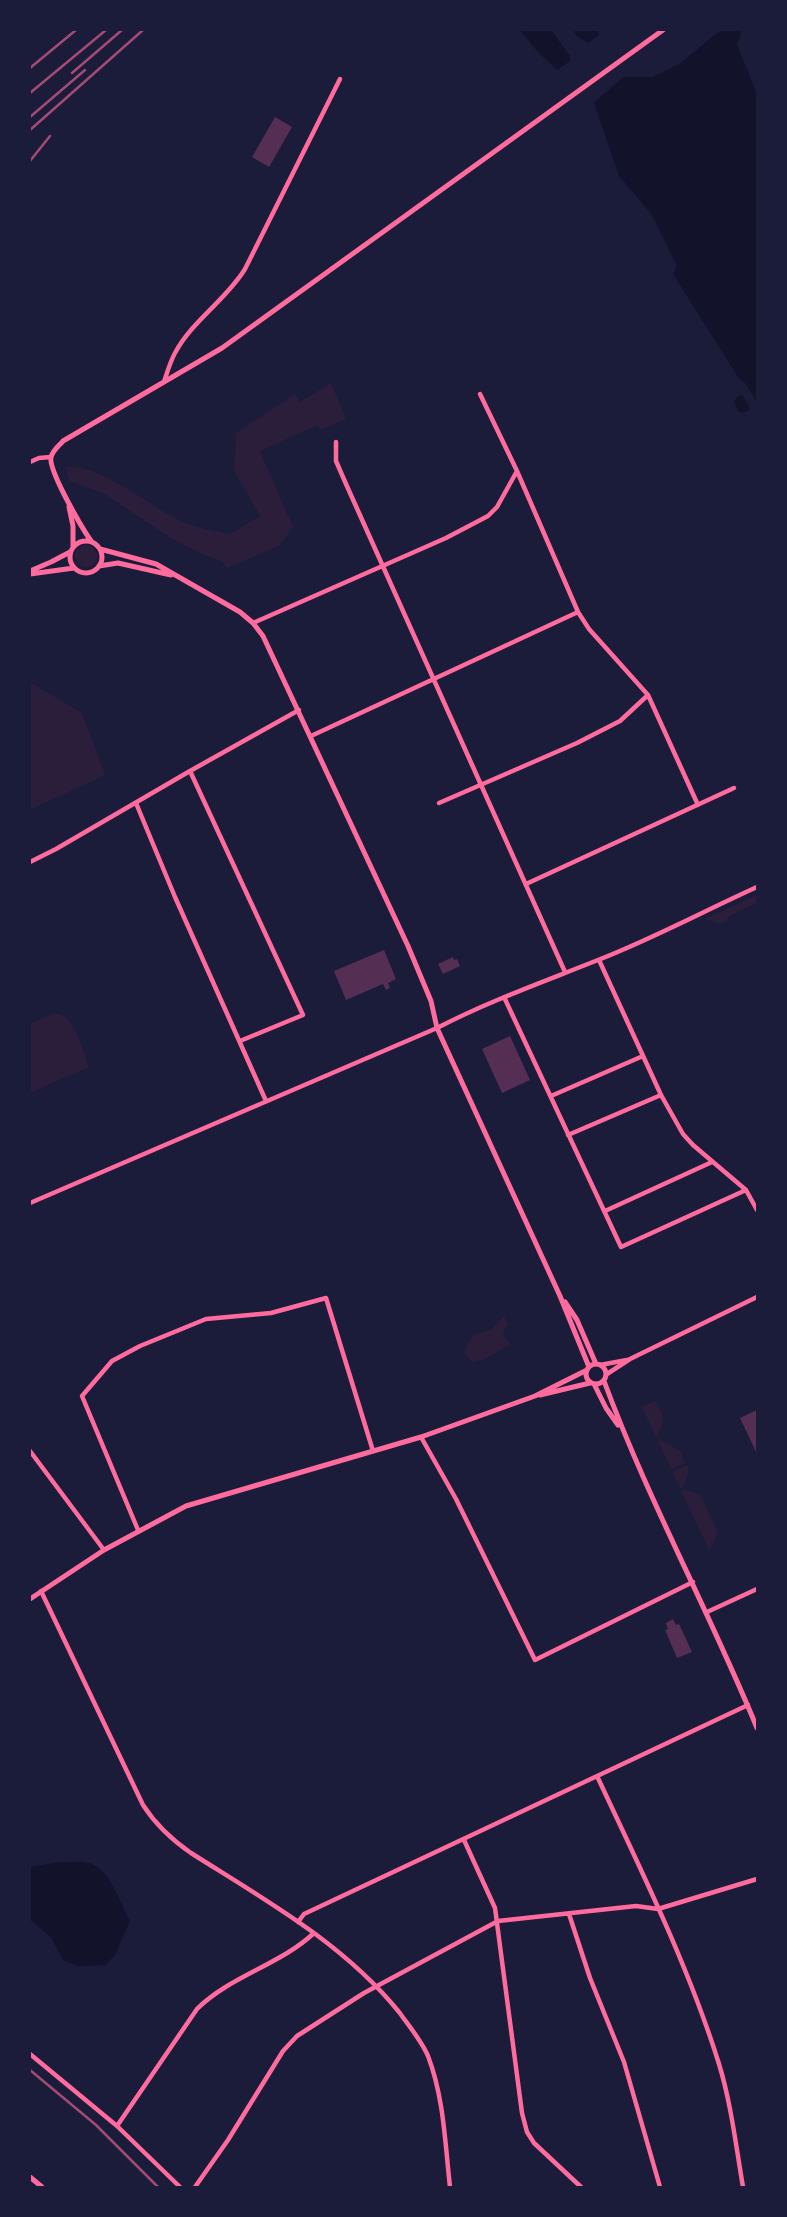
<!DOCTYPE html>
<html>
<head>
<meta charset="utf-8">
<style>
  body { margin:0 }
  #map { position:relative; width:787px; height:2217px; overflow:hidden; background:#1b1b3a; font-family:Quicksand,sans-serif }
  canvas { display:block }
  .frame { position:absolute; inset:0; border:31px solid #1b1b3a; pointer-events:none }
</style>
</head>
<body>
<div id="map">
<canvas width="787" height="2217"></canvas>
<div class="frame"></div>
</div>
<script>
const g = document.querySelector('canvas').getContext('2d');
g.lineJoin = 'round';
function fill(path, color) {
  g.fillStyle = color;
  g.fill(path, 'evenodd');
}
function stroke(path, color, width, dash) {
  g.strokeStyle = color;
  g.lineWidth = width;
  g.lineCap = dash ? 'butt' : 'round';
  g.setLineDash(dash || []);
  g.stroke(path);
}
fill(new Path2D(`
  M331 383 346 419 321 430 318 425 260 451 293 527 279 546 227 568 221 561 202 554 169 537 103 493 69 481 66 467C98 463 148 504 177 519 193 527 213 531 230 534L260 516 234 471 236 433 295 394 300 402Z
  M75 556a11 11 0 1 1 22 0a11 11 0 1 1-22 0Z
  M30 682 82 713 105 775 30 810Z
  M757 895V903L731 915 722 924 704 919Z
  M54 1013C76 1015 82 1049 89 1067L30 1093V1024Z
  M504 1316 509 1326 505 1328 503 1336 511 1344 483 1360 472 1362 464 1353 467 1344 475 1334 492 1329Z
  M656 1400 664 1419 658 1436 656 1437 642 1407Z
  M658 1440H660L680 1451 685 1463 671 1469Z
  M687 1465 689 1471 683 1487 680 1488 672 1472Z
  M684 1490 700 1494 718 1532 711 1549 709 1550 681 1491Z`), '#2a1e3b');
fill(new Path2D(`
  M520 30H551L570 56V61L557 70 537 51Z
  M573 30H598L599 35 588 43 577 36Z
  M721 30 742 31 737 45 757 94V402L746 384 738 377 673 274 677 266 652 215 619 176 594 103 623 77H653L679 64Z
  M739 395H742L749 406V410L743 413 739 412 734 402Z
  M60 1862C69 1862 79 1861 88 1863 109 1867 120 1903 130 1921L115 1955 105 1965 78 1966 63 1960 51 1937 30 1920V1867Z`), '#12122b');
fill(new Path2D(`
  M275 117 292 127 269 167 252 157Z
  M384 950 396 979 388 983 390 988 386 990 383 984 346 1000 334 971Z
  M453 957 454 960 457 959 460 966 443 974 438 964Z
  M510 1036 530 1080 502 1093 482 1049Z
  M757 1410V1454L740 1418Z
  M673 1619 676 1625 679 1624 692 1652 677 1658 665 1630 668 1629 666 1623Z`), '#542f53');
stroke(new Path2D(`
  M164 382C167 373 170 362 175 353 192 321 226 300 245 269L340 79
  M480 394 517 471 578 612 589 629 648 695 698 805
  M336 442V461L346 484 565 972
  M30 462 39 458 51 457
  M253 623 446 538 488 516 497 507 517 471
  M311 736 578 612
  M190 771 303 1015 240 1041
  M136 803 175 897 266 1101
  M439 803 577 743 620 721 648 695
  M30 862 56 849 190 771 299 710
  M526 884 734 788
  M599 960 661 1095 683 1134 693 1145 746 1190 757 1210
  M504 997 621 1247 746 1190
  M551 1096 643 1056
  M568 1135 661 1095
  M30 1203 437 1028C489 1001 543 982 598 960 652 939 704 911 757 887
  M605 1211 712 1162
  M600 1365 627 1360
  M607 1374 630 1359 757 1297
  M421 1437 456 1499 535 1660 693 1582
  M30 1451 104 1550
  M138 1530 82 1396 112 1361 140 1346 206 1319 271 1313 326 1298 373 1451
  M41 1591 143 1805C156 1825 172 1840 191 1853 265 1900 343 1943 399 2012 409 2026 421 2040 428 2056 444 2098 445 2143 450 2187
  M707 1612 757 1589
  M597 1776C641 1870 688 1965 719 2064 731 2103 736 2146 743 2187
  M464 1840 495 1908 522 2113 527 2132 534 2143 581 2187
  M569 1914 590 1978 624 2062 660 2187
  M298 1922 304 1914 748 1705
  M30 2054 117 2126 180 2187
  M117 2126 197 2009C230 1976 280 1965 314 1933
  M195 2187 228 2140 283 2051 297 2036 364 1993 498 1921 636 1906 658 1909 757 1879`), '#ff6b9d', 4.5);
stroke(new Path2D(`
  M69 507 73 526V546
  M70 557a16 16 0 1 1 32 0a16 16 0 1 1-32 0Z
  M91 541C82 528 48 470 51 457 53 450 59 446 63 441L222 348 663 30
  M100 549 156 564 240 612 253 623 263 636 408 946 431 1001 437 1028 560 1296 589 1367
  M99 566 118 563 171 575
  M30 571 51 562 70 552
  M30 574 74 568
  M565 1302 577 1320 596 1364
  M586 1374a10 10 0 1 1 20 0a10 10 0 1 1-20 0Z
  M604 1381C648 1500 709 1611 757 1728
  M594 1384 606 1408 618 1425
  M540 1395 590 1383
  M30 1599 104 1550 186 1506 421 1437 535 1396 587 1370
  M30 2177 42 2187`), '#ff6b9d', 5);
stroke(new Path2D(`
  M30 68 76 30
  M72 73 122 30
  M30 93 106 30
  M30 117 85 70
  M30 130 143 30
  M30 161 50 136
  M30 2070 96 2125 158 2187`), '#a44b75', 2.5);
</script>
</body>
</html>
